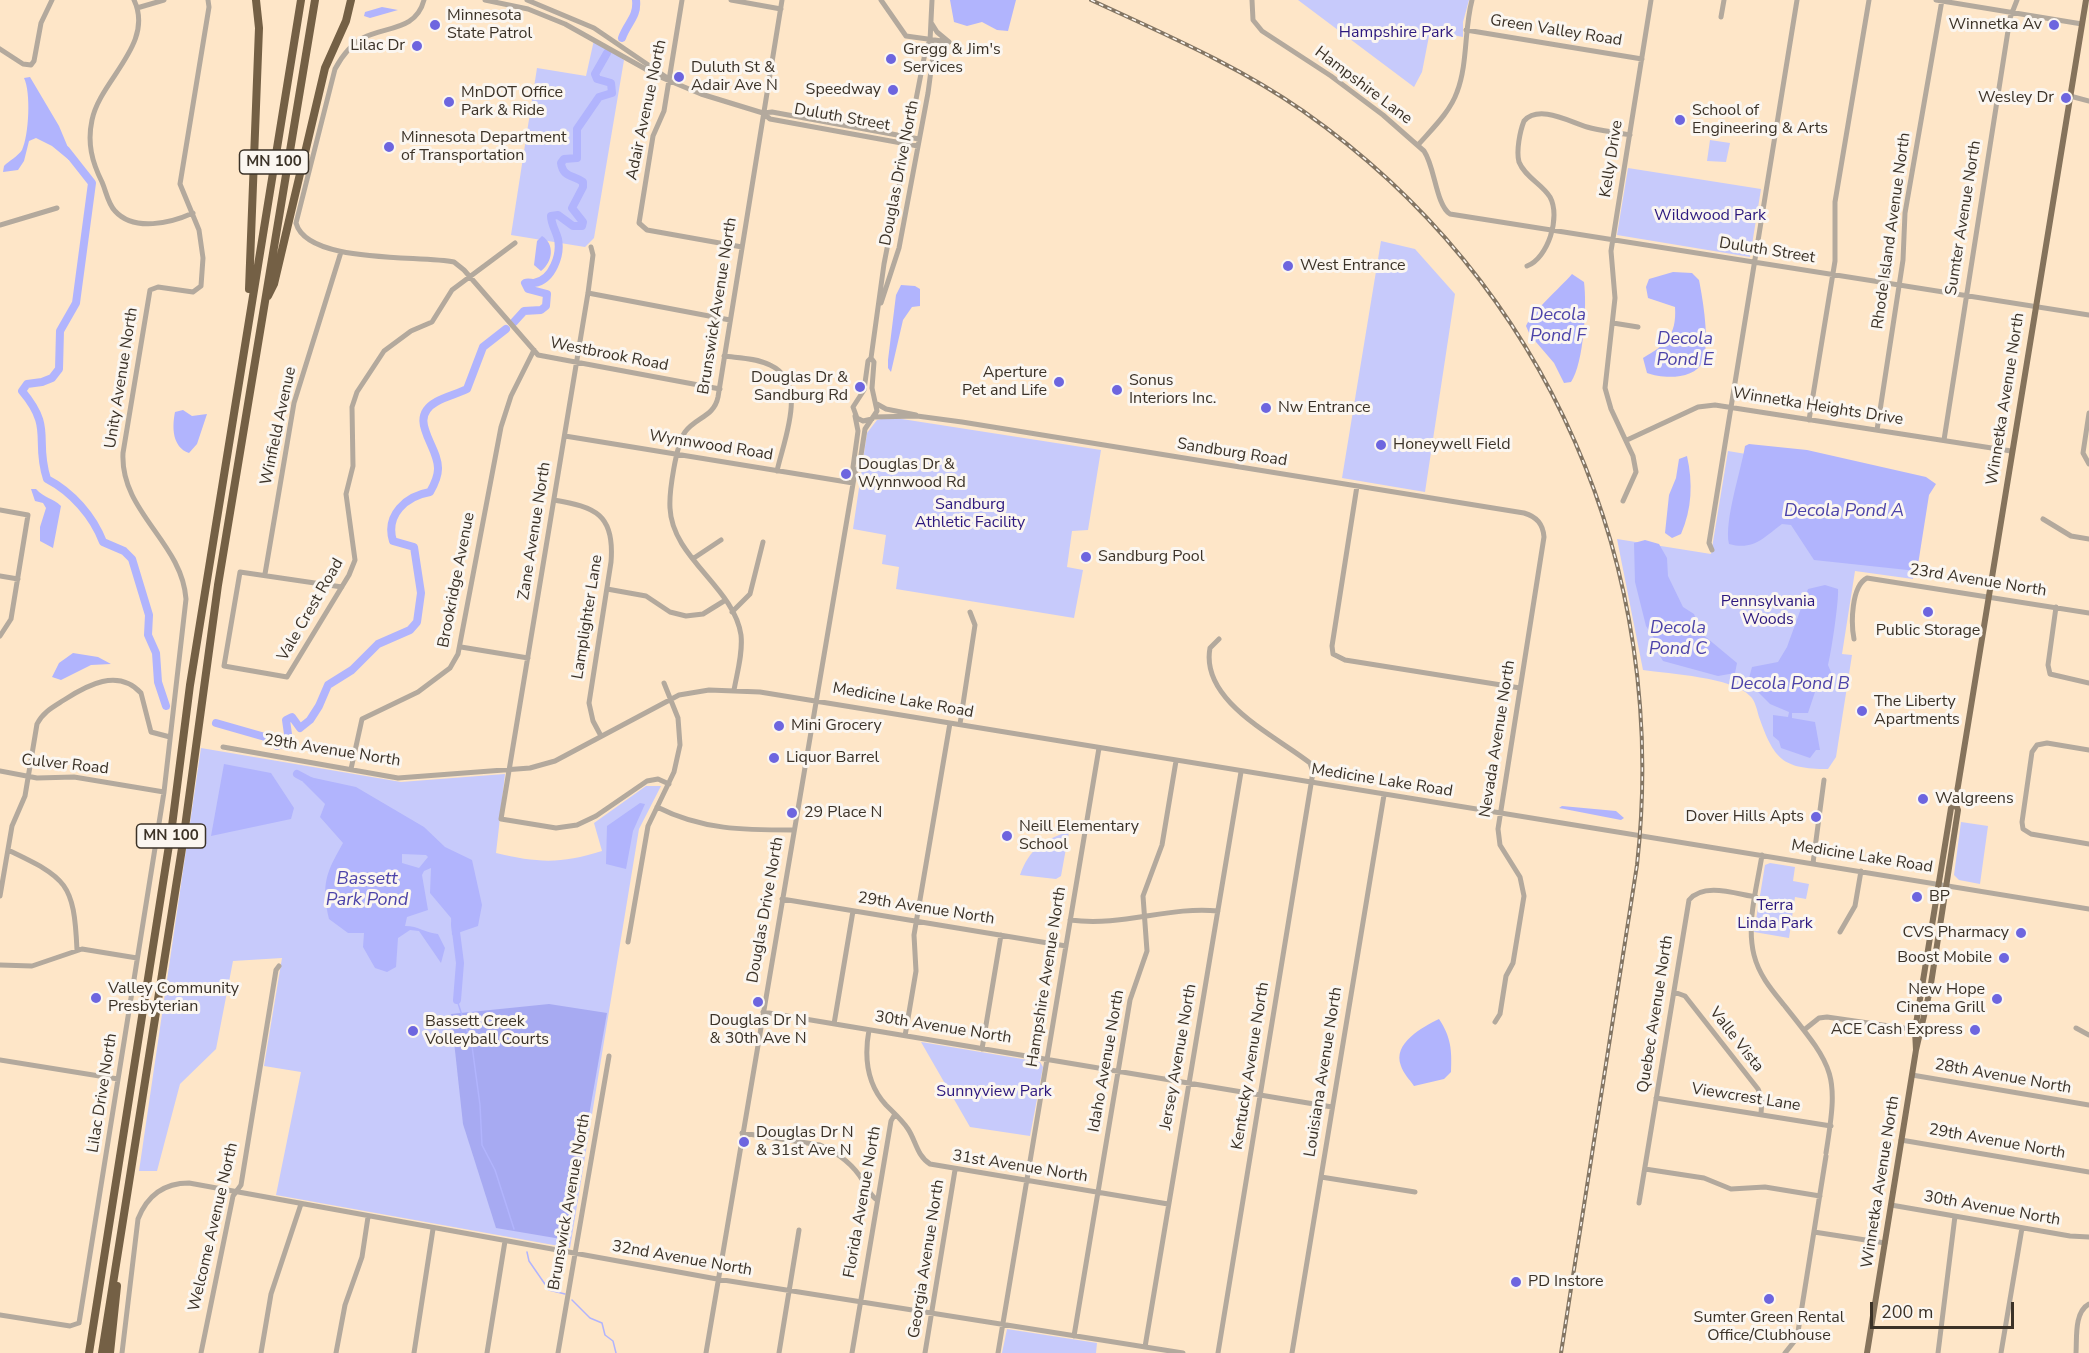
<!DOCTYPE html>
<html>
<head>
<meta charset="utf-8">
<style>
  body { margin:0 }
  #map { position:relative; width:2089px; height:1353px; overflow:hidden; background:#fee6c8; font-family:"Nunito Sans",sans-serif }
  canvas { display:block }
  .scale { position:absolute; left:1870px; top:1302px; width:144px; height:27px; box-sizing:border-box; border:3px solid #3b3227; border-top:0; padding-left:8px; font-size:18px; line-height:21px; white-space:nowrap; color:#3b3227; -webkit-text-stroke:4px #fbf6f0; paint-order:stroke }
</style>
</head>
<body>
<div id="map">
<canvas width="2089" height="1353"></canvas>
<div class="scale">200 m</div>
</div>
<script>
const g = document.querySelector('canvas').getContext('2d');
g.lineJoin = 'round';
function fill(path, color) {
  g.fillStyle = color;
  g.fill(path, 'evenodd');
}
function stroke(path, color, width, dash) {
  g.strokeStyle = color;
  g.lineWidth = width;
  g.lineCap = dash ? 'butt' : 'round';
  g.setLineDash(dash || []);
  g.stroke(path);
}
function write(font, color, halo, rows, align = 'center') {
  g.font = font + ' "Nunito Sans",sans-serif';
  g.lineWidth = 6;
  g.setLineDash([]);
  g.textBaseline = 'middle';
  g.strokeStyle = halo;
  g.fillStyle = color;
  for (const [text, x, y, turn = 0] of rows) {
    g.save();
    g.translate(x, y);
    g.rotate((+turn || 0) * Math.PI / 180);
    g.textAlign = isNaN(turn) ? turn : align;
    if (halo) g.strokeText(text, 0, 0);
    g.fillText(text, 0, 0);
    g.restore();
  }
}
fill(new Path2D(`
  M1298 0H1469L1463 22V37L1430 31 1422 72 1414 87Z
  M594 40 624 60 594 238 585 247 511 235 537 68 586 76Z
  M1710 140 1730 143 1726 162 1707 161Z
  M1628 168 1761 189 1750 257 1617 235Z
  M1381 241 1415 249 1455 294 1425 492 1342 478Z
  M889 417 1101 450 1088 530 1072 531 1067 567 1083 570 1074 618 896 589 899 567 882 564 886 535 853 529 867 433 877 420Z
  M1728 451 1926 484 1913 579 1855 571 1842 654 1852 655 1836 757 1828 769C1782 769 1774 759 1759 717 1757 710 1755 700 1750 696 1732 677 1670 674 1643 670L1617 539 1711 554Z
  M201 748 401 782 505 774 496 853C538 863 561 864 602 851L594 823 646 786H661L639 829 570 1248 276 1195 301 1072 264 1066 282 958 233 961 216 1049 180 1084 157 1171H139Z
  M1961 822 1988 826 1980 884 1959 880 1954 875Z
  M1069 832 1061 876 1056 879 1020 875C1029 850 1043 839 1069 832Z
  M1770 863 1795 867 1793 881 1809 884 1806 899 1795 897 1789 938 1754 932 1765 865Z
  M921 1042 1040 1062 1043 1067 1030 1136 970 1127Z
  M1007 1329 1097 1343 1096 1353H1002Z`), '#c7cafb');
fill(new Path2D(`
  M549 1004 607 1013 567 1240 496 1228 463 1124 451 1014Z`), '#a7aaf2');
fill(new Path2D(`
  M950 0H1016L1008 31 997 30 982 22 967 26 954 22Z
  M382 7 398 10 370 18 364 16 365 12Z
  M30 77 59 126 72 157 69 160 52 146 36 138 29 141 24 161 18 170 3 172 4 166C9 161 18 156 22 150 29 135 31 92 24 78Z
  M542 236C555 244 553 262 541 271L534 265 537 241Z
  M1673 272 1692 273 1699 280C1703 300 1710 342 1703 361 1695 380 1663 379 1647 373L1643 358C1665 345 1677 336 1675 307L1648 298 1646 287 1649 279Z
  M1572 274 1584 282C1587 305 1584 363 1571 382L1564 383 1554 363 1530 335 1526 326C1533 311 1559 289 1572 274Z
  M901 285 915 286 920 289V306L912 307 903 320 891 372 888 368V360L896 295Z
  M183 410 192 416 207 414 197 444 189 453C172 447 172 427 175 412Z
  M1749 444 1807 450 1926 477 1936 484 1929 495 1917 571 1814 560 1791 525 1782 524C1764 537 1754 551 1729 544 1724 521 1741 471 1745 446Z
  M1687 456C1693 483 1692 509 1681 534L1672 538 1665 533 1669 495 1676 478 1679 459Z
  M31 489H36C44 498 53 498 61 506L53 548 40 541V527L46 508 43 503 35 501Z
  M1645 540 1659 544 1667 558 1668 576 1683 607 1694 614 1701 633 1737 663 1735 673 1718 676 1663 661 1654 646V638L1646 626 1635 582 1634 543Z
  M1825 585 1838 589C1839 601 1831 654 1828 665L1833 677 1831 682 1816 689 1808 713H1792V718L1815 722 1820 750H1816L1810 758 1781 748 1779 741 1773 736V715L1788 717 1789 712 1770 704 1748 682 1752 667 1778 662 1787 647 1808 589Z
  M73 653 98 657 111 664 91 665 61 680 52 677 59 663Z
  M224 764 271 773 294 808 291 819 211 836Z
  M305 776 356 787 424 827 445 847 472 860 482 905 478 926 452 935 451 918 430 893 431 868 424 871 422 875 428 910 407 917 405 926C419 926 425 933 438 934L445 948 441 963 419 931 410 930 398 938 396 967 387 972 375 968 363 947 364 933H348L329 919C321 884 326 873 343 843L320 817 325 804 303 782ZM402 854 426 855 428 857 419 868 402 863Z
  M640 803 645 804 633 831 626 869 606 864 607 826Z
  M1562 806 1616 811 1624 818 1621 820 1559 808Z
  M1439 1019C1451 1037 1452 1050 1451 1072L1444 1079 1414 1086C1410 1080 1403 1073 1401 1066 1392 1043 1423 1027 1439 1019Z`), '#b1b4fd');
stroke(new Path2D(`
  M457 1000 472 1046 480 1105 482 1145 495 1170 514 1229
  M527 1252 529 1261 549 1290 565 1294
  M572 1300 590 1318 602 1323 605 1335 613 1341 616 1353`), '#b1b4fd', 1.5);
stroke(new Path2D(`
  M622 38C627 23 638 17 636 0
  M66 150 92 183 76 303 60 331 59 369 52 378 42 382 27 384 22 391C54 429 34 439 47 479 72 492 93 516 103 542L124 551 132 559 149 615 148 635 156 653 158 682 166 706
  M514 322 524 311 541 310 546 306 547 294 528 289 525 283C528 282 531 283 534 283 553 280 561 254 558 239 556 231 551 224 551 216L558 215 573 226H582L583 222 572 208 583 187V182C574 175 563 178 561 163L564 159 577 158V129L599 97 612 93 611 83 597 79 595 74 607 53
  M216 723 265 737 277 746 289 741 286 720 292 717 300 728 310 720 319 706 328 685 352 670 378 644 410 630 417 622 421 593 414 547 393 541C385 515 406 496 430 492 434 485 438 477 438 469 439 446 406 419 436 402 446 396 457 394 467 389L483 347 506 329
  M297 774 312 782
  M455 924 460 963 457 1000`), '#b1b4fd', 8);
stroke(new Path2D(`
  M134 0C155 44 100 80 92 120 87 143 92 162 102 182 106 191 108 204 115 211 134 232 171 223 193 213
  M424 0C416 31 386 26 363 38 350 45 342 56 335 69L296 223C307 264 418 255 454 262L464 270 538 355 720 389
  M485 0 528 9 565 24 658 76 701 94 763 113 770 119 918 146
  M527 0 594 28 666 77
  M682 0 664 111 653 136 639 223 647 230 742 247
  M731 0 781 9
  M881 0 906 36 949 42
  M1252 0 1253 20 1262 31 1331 76 1383 115 1424 151C1435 167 1436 205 1450 214L2089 315
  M1936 0 2082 24
  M137 8 164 0
  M1721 17 1724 0
  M932 24 937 32 949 42
  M1466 30 1642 59
  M0 49 23 64 31 65 34 61 41 23 52 0
  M2070 96 2089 101
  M763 113 772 112 919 139
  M1418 145C1432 129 1450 112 1457 92 1468 63 1464 30 1472 0
  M0 225 57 208
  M591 247 593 255 588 293 501 819 556 828 577 825 596 816 647 781 658 779 669 784
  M1527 266C1548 258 1561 217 1550 197 1542 184 1525 177 1519 162 1516 151 1520 131 1524 121 1539 104 1570 122 1587 127 1601 131 1616 132 1630 135
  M588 293 730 320
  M881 303 899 248 928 93 934 48 930 41 932 0
  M1613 323 1638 327
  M724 356C739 358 756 358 770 365 809 383 784 439 777 471
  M877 404 886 409 916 415
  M2089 413 2083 453 2089 464
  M874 417 917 416 962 422 1524 513C1537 517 1543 524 1544 537L1498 829 1500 845 1520 877 1524 896 1513 963 1506 976 1500 1014 1495 1022
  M872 419 863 421 857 418 853 407 864 390 868 361 871 358 884 264 926 48 930 41
  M1809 420 1835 261V202L1869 0
  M1877 430 1903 260 1905 213 1942 0
  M565 436 853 483
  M1627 440 1698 407 1715 405 2011 451
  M1944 440 2010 18 2017 0
  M855 472 859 468 865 429 877 411 872 388 874 362 871 358
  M1357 486 1332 646 1333 654 1345 660 1520 688
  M554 500C595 507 615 514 611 562L589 703 593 721 601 736
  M1623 501 1636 472 1633 456 1611 409 1605 388 1615 298 1611 251 1651 0
  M0 510 28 515 11 619 0 636
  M2043 519 2071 536 2089 539
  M1712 550 1709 543 1797 0
  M694 558 721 540
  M265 574 294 403 341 252
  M0 576 18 579
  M342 587 240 572 224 666 287 677 349 575 355 560 346 494 353 466 352 407 357 392 384 351 411 331 432 322 452 290 515 243
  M607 589 646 596 670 612 686 616 703 614 724 601
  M2056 607 2048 665 2050 674 2089 683
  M732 612 750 594 763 542
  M1854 639C1851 624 1851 586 1867 578L2089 613
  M461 647 528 658
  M734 690C737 673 743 653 741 635 734 587 672 558 670 508 669 492 676 445 685 432 696 417 714 417 718 397L782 0
  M960 724 975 625 970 612
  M223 747 398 778 530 768 555 761 679 695 709 690 760 692 2089 909
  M2089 750 2047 743 2037 745 2032 752 2022 822 2023 829 2031 834 2089 844
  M351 769 362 719 418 692 450 668 458 654 501 427 511 396 534 350
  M0 771 37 778 74 777 164 792
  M657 807C702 830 744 830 793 830
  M8 850C67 878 74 883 77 950
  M1762 855C1757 887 1746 923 1754 955 1759 975 1771 989 1784 1005 1835 1069 1839 1072 1826 1153
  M1813 863 1824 780
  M0 896 12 826 25 796 37 724C43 712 53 707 64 700 87 685 118 668 141 693L151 732 170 737
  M782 899 1066 946
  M1070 920C1123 927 1168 906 1218 911
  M1840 932 1855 906 1861 871
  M628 942 648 826 674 772 680 745 678 718 664 683
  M0 965 32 966 82 949 137 958
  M1674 992 1685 996 1758 1089 1762 1099 1761 1114
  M763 1012 1332 1107
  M834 1024 853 911
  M2076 1028 2089 1035
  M869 1030C864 1057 866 1083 886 1105 894 1113 902 1120 908 1129 916 1141 917 1156 930 1164L1168 1204
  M1804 1030 1819 1018 1827 1017 1917 1030
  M905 1036 916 971 914 935 950 723
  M982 1049 1001 935
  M0 1060 118 1079
  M1912 1075 2089 1105
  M1656 1098 1831 1126
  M742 1133 820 1145C838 1153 853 1164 863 1181 868 1189 870 1195 877 1200
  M1901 1140 2089 1172
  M1645 1169 1704 1178 1731 1189 1765 1187 1820 1196
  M1321 1177 1415 1192
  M1639 1203 1689 900C1704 882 1736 894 1756 897
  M1891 1205 2070 1236 2089 1237
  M1814 1232 1885 1243
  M0 1315 70 1326 79 1323 164 792 186 599C182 542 120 512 123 453L150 290 158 287 193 292 201 286 203 258 199 230 180 184 209 7 208 0
  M1074 1336 1130 1000 1147 951 1143 896 1162 845 1176 761
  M1145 1347 1241 772
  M122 1353 138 1219C147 1196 164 1183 189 1183L717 1279 1183 1353
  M201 1353 233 1196 241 1185 276 970 279 966
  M261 1353 271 1294 301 1204
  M336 1353 345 1305 362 1257 368 1217
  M414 1353 433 1229
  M487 1353 505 1241
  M558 1353 609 1056
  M706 1353 855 472 853 467 858 431 855 416
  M779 1353 799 1230
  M852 1353 891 1121 895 1114
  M925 1353 955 1170
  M998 1353 1099 748
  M1218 1353 1313 772 1310 763C1276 736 1200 701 1210 648L1219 639
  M1292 1353 1384 795
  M1785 1353 1797 1338 1826 1156
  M1938 1353 1955 1216
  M2001 1353 2022 1228
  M2076 1353C2077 1338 2074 1312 2089 1304`), '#b3a99d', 5);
stroke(new Path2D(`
  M1916 1050 1915 1030 1951 808 1955 803 1958 786 2086 0
  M1867 1353 1916 1050 1930 990 1958 810 1955 803`), '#85735c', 6);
stroke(new Path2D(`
  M249 289 259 28 256 0
  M268 296 274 284 325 68 346 21 351 0
  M89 1353 172 826 190 685 301 0
  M102 1353 183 842 218 585 315 0
  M110 1353 117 1286`), '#746045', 8);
const rail = new Path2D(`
  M1091 0C1164 34 1237 65 1303 111 1549 283 1670 568 1637 865L1561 1353`);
stroke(rail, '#847664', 4);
stroke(rail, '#fbf6f0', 1.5, [4.5]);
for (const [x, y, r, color] of [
  [435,25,6,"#6d65df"],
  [2054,25,6,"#6d65df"],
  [417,46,6,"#6d65df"],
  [891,59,6,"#6d65df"],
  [679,77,6,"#6d65df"],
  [893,90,6,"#6d65df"],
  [2066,98,6,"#6d65df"],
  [449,102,6,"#6d65df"],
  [1680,120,6,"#6d65df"],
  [389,147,6,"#6d65df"],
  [1288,266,6,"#6d65df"],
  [1059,382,6,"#6d65df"],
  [860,387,6,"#6d65df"],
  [1117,390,6,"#6d65df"],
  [1266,408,6,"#6d65df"],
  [1381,445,6,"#6d65df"],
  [846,474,6,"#6d65df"],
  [1086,557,6,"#6d65df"],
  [1928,612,6,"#6d65df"],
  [1862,711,6,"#6d65df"],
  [779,726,6,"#6d65df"],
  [774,758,6,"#6d65df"],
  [1923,799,6,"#6d65df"],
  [792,813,6,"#6d65df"],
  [1816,817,6,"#6d65df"],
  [1007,836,6,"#6d65df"],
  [1917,897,6,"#6d65df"],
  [2021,933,6,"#6d65df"],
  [2004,958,6,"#6d65df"],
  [96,998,6,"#6d65df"],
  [1997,999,6,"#6d65df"],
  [758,1002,6,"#6d65df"],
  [1975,1030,6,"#6d65df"],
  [413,1031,6,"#6d65df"],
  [744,1142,6,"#6d65df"],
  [1516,1282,6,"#6d65df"],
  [1769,1299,6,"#6d65df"]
]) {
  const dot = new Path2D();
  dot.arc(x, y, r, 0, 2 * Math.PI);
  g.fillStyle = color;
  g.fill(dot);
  stroke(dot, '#fbf6f0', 2);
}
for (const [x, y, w] of [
  [274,162,69],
  [171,836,69]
]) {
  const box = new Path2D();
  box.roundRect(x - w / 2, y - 12, w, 24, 4.5);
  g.fillStyle = '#fbf6f0';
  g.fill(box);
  stroke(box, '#3b3227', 1.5);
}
write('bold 15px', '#3b3227', null, [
  ["MN 100",274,162],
  ["MN 100",171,836]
]);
write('16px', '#3b3227', '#fbf6f0', [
  ["Minnesota",447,16],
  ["State Patrol",447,34],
  ["Winnetka Av",2042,25,"right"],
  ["Lilac Dr",405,46,"right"],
  ["Gregg & Jim's",903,50],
  ["Services",903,68],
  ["Duluth St &",691,68],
  ["Adair Ave N",691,86],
  ["Speedway",881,90,"right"],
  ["MnDOT Office",461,93],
  ["Park & Ride",461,111],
  ["Wesley Dr",2054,98,"right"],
  ["School of",1692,111],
  ["Engineering & Arts",1692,129],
  ["Minnesota Department",401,138],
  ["of Transportation",401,156],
  ["West Entrance",1300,266],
  ["Aperture",1047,373,"right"],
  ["Pet and Life",1047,391,"right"],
  ["Douglas Dr &",848,378,"right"],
  ["Sandburg Rd",848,396,"right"],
  ["Sonus",1129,381],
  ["Interiors Inc.",1129,399],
  ["Nw Entrance",1278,408],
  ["Honeywell Field",1393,445],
  ["Douglas Dr &",858,465],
  ["Wynnwood Rd",858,483],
  ["Sandburg Pool",1098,557],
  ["Public Storage",1928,631,"center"],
  ["The Liberty",1874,702],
  ["Apartments",1874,720],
  ["Mini Grocery",791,726],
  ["Liquor Barrel",786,758],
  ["Walgreens",1935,799],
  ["29 Place N",804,813],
  ["Dover Hills Apts",1804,817,"right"],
  ["Neill Elementary",1019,827],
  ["School",1019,845],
  ["BP",1929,897],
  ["CVS Pharmacy",2009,933,"right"],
  ["Boost Mobile",1992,958,"right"],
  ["Valley Community",108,989],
  ["Presbyterian",108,1007],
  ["New Hope",1985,990,"right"],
  ["Cinema Grill",1985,1008,"right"],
  ["Douglas Dr N",758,1021,"center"],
  ["& 30th Ave N",758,1039,"center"],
  ["Bassett Creek",425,1022],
  ["Volleyball Courts",425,1040],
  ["ACE Cash Express",1963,1030,"right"],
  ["Douglas Dr N",756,1133],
  ["& 31st Ave N",756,1151],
  ["PD Instore",1528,1282],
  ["Sumter Green Rental",1769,1318,"center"],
  ["Office/Clubhouse",1769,1336,"center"]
], 'left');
write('16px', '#3b3227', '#fbf6f0', [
  ["Green Valley Road",1556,31,9],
  ["Hampshire Lane",1363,86,37],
  ["Adair Avenue North",647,110,-78],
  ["Duluth Street",842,118,10],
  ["Kelly Drive",1612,159,-81],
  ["Douglas Drive North",900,173,-79],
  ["Sumter Avenue North",1964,218,-81],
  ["Rhode Island Avenue North",1892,231,-82],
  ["Duluth Street",1767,251,9],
  ["Brunswick Avenue North",718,306,-81],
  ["Westbrook Road",609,355,11],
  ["Unity Avenue North",122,378,-81],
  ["Winnetka Avenue North",2006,399,-81],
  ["Winnetka Heights Drive",1818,407,9],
  ["Winfield Avenue",279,426,-78],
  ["Wynnwood Road",711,446,9],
  ["Sandburg Road",1232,453,9],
  ["Zane Avenue North",535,531,-81],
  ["Brookridge Avenue",457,580,-79],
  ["23rd Avenue North",1978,581,9],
  ["Vale Crest Road",311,610,-60],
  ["Lamplighter Lane",588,617,-81],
  ["Medicine Lake Road",903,701,10],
  ["Nevada Avenue North",1498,739,-81],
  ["29th Avenue North",332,751,9],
  ["Culver Road",65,765,6],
  ["Medicine Lake Road",1382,781,9],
  ["Medicine Lake Road",1862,857,9],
  ["29th Avenue North",926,909,9],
  ["Douglas Drive North",766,910,-80],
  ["Hampshire Avenue North",1047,977,-81],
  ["Quebec Avenue North",1656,1014,-81],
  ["30th Avenue North",943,1028,9],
  ["Valle Vista",1736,1040,52],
  ["Jersey Avenue North",1179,1057,-80],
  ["Idaho Avenue North",1107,1061,-80],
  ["Kentucky Avenue North",1251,1066,-81],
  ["Louisiana Avenue North",1324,1072,-81],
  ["28th Avenue North",2003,1077,10],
  ["Lilac Drive North",103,1093,-81],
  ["Viewcrest Lane",1746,1098,9],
  ["29th Avenue North",1997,1142,10],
  ["31st Avenue North",1020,1167,9],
  ["Winnetka Avenue North",1881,1182,-81],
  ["Brunswick Avenue North",570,1202,-80],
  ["Florida Avenue North",863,1202,-80],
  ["30th Avenue North",1992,1209,10],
  ["Welcome Avenue North",214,1227,-77],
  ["32nd Avenue North",682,1259,10],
  ["Georgia Avenue North",927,1259,-81]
]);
write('16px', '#2c187e', '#fbf6f0', [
  ["Hampshire Park",1396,33],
  ["Wildwood Park",1710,216],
  ["Sandburg",970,505],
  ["Athletic Facility",970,523],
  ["Pennsylvania",1768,602],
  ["Woods",1768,620],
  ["Terra",1775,906],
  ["Linda Park",1775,924],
  ["Sunnyview Park",994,1092]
]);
write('italic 18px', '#4c43a9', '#fbf6f0', [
  ["Decola",1558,316],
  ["Pond F",1558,337],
  ["Decola",1685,340],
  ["Pond E",1685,361],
  ["Decola Pond A",1844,512],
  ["Decola",1678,629],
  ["Pond C",1678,650],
  ["Decola Pond B",1790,685],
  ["Bassett",367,880],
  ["Park Pond",367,901]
]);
</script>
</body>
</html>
